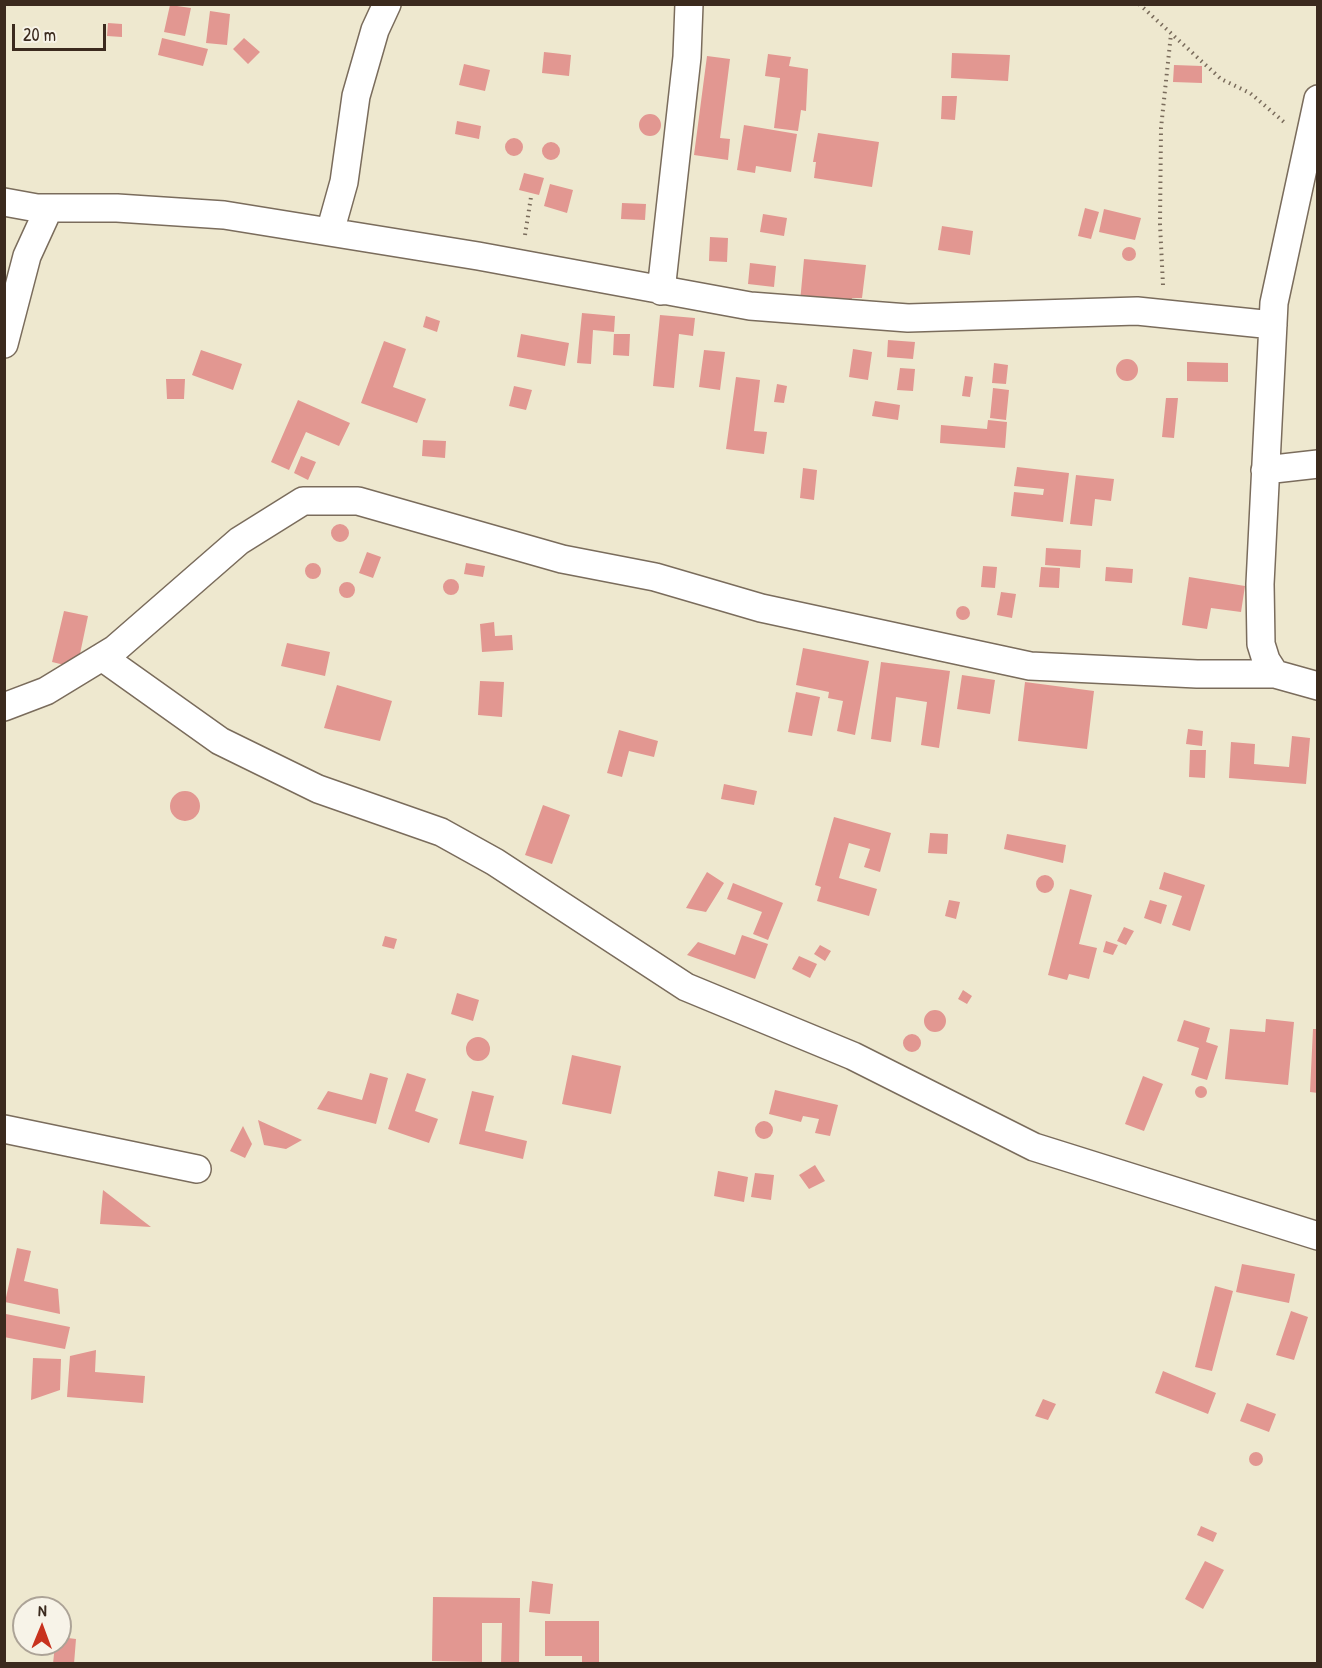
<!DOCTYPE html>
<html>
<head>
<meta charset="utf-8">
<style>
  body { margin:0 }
  #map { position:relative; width:1322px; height:1668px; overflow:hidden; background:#eee8cf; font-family:"Patrick Hand",sans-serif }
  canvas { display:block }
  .frame { position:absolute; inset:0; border:6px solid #3b2a1e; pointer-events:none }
  .north { position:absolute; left:12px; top:1596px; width:60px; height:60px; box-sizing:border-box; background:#f7f3e8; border:2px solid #aca397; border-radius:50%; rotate:1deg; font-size:16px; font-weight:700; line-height:24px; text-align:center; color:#3b2a1e }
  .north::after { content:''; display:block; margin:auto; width:21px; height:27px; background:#c8321e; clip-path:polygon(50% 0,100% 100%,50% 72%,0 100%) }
  .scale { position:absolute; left:12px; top:24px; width:94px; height:27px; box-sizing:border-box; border:3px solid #3b2a1e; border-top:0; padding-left:8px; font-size:18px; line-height:21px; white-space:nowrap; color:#3b2a1e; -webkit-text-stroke:4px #f7f3e8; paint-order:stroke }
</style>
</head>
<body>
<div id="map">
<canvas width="1322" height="1668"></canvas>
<div class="frame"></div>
<div class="north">N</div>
<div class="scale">20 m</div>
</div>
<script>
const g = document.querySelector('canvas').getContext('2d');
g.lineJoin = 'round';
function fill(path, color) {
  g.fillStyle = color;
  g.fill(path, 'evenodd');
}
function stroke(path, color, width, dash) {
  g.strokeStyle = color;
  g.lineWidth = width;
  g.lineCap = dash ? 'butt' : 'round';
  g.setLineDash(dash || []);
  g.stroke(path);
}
fill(new Path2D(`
  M170 5 191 8 185 36 164 32Z
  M210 11 230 14 227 45 206 43Z
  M108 23 122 24V37L107 36Z
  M162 38 208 49 203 66 158 55Z
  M244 38 260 52 248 64 233 49Z
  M544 52 571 55 569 76 542 73Z
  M952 53 1010 55 1008 81 951 78Z
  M768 54 791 57 789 66 808 69 806 111 801 110 798 131 774 128 780 78 765 76Z
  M707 56 730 59 720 138 730 139 728 160 694 155Z
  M464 64 490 70 485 91 459 85Z
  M1174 65 1202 66V83L1173 82Z
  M942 96H957L955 120 941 119Z
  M639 125a11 11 0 1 1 22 0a11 11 0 1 1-22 0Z
  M457 121 481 126 479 139 455 134Z
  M744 125 797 134 791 172 756 166 755 173 737 170Z
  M818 133 879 142 872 187 814 178 816 162H813Z
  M505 147a9 9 0 1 1 18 0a9 9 0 1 1-18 0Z
  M542 151a9 9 0 1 1 18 0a9 9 0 1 1-18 0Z
  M524 173 544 178 539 195 519 190Z
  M550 184 573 190 567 213 544 206Z
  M622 203 646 204 645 220 621 219Z
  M1085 208 1099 212 1091 239 1078 236Z
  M1104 209 1141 218 1135 240 1099 232Z
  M763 214 787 218 784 236 760 232Z
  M942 226 973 231 970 255 938 250Z
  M710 237 728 238 727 262 709 261Z
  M1122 254a7 7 0 1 1 14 0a7 7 0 1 1-14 0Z
  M804 259 866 265 862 298H852L851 307 800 302Z
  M750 263 776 266 774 287 748 284Z
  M582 313 615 316 614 332 593 330 591 364 577 363Z
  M660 315 695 318 693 336 679 334 674 388 653 386Z
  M426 316 440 321 437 332 423 327Z
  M521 334 569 343 565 366 517 357Z
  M614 334H630L629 356 613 355Z
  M888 340 915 342 913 359 887 357Z
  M384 341 406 349 393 387 426 399 417 423 361 403Z
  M853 349 872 352 868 380 849 377Z
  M201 350 242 364 233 390 192 375Z
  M704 350 725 352 720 390 699 387Z
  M1116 370a11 11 0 1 1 22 0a11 11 0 1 1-22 0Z
  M1187 362 1228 363V382L1187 381Z
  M994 363 1008 365 1006 384 992 383Z
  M900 368 915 369 913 391 897 390Z
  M965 376 973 377 970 397 962 396Z
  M736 377 760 380 754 431 767 432 764 454 726 449Z
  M166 379H185L184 399H167Z
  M777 384 787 386 784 403 774 402Z
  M514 386 532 390 526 410 509 406Z
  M993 388 1009 390 1006 420 990 418Z
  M1166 398H1178L1174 438 1162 437Z
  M298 400 350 423 339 446 306 432 289 470 271 462Z
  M875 401 900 405 898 420 872 416Z
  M988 420 1007 422 1005 448 940 443 941 425 987 429Z
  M423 440 446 441 445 458 422 456Z
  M301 456 316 462 308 480 294 473Z
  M1017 467 1069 473 1063 522 1011 516 1014 492 1043 495 1044 489 1014 486Z
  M803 468 817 470 814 500 800 498Z
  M1076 475 1114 479 1111 501 1095 499 1092 526 1070 524Z
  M331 533a9 9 0 1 1 18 0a9 9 0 1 1-18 0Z
  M1046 548 1081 550 1080 568 1045 565Z
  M367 552 381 557 373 578 359 573Z
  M466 563 485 566 483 577 464 574Z
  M305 571a8 8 0 1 1 16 0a8 8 0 1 1-16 0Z
  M983 566 997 567 995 588 981 587Z
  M1041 567 1060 568 1059 588 1039 587Z
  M1106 567 1133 569 1132 583 1105 581Z
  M1189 577 1245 586 1241 612 1211 608 1207 629 1182 625Z
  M443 587a8 8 0 1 1 16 0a8 8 0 1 1-16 0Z
  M339 590a8 8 0 1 1 16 0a8 8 0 1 1-16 0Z
  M1001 592 1016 594 1012 618 997 615Z
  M956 613a7 7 0 1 1 14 0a7 7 0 1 1-14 0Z
  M64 611 88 616 77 668 52 662Z
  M494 622 495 636 512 635 513 650 482 652 480 624Z
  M287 643 330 652 325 676 281 666Z
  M803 648 869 661 855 735 837 731 843 701 828 698 829 692 796 685Z
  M881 662 950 671 939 748 921 745 927 702 896 697 891 742 871 739Z
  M962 675 995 680 990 714 957 709Z
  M480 681 504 682 502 717 478 715Z
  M1025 682 1094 691 1087 749 1018 741Z
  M337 685 392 701 380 741 324 728Z
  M796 692 820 697 812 736 788 732Z
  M1188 729 1203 731 1202 746 1186 744Z
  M619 730 658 741 654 757 629 751 622 777 607 773Z
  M1292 736 1310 738 1306 784 1229 778 1231 742 1255 744 1254 764 1289 767Z
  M1190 750H1206L1205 778 1189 777Z
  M724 784 757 791 754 805 721 799Z
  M170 806a15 15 0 1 1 30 0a15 15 0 1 1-30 0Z
  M543 805 570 815 552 864 525 855Z
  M834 817 891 833 880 872 864 867 870 849 849 843 839 878 877 889 869 916 817 901 821 887 815 885Z
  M930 833 948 834 947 854 928 853Z
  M1007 834 1066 845 1063 863 1004 849Z
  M707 872 724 883 706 912 686 908Z
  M1164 872 1205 885 1190 931 1172 925 1182 896 1159 889Z
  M1036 884a9 9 0 1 1 18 0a9 9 0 1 1-18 0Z
  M733 883 783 903 768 940 753 934 762 912 727 899Z
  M1070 889 1092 895 1079 944 1097 948 1089 979 1069 974 1067 980 1048 975Z
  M949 900 960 902 956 919 945 916Z
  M1150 900 1167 905 1161 924 1144 918Z
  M1124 927 1134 931 1126 945 1117 941Z
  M742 935 768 944 755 979 687 955 698 942 735 955Z
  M385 936 397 939 394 949 382 946Z
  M1106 941 1118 945 1113 955 1103 952Z
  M820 945 831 951 825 961 814 954Z
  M799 956 817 964 810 978 792 969Z
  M963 990 972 996 967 1004 958 999Z
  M457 993 479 1000 473 1021 451 1014Z
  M924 1021a11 11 0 1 1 22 0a11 11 0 1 1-22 0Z
  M1266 1019 1294 1022 1288 1085 1225 1079 1230 1029 1265 1032Z
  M1184 1020 1210 1028 1206 1042 1218 1046 1207 1080 1191 1075 1199 1048 1177 1041Z
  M1313 1029H1318V1093L1310 1092Z
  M903 1043a9 9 0 1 1 18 0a9 9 0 1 1-18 0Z
  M466 1049a12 12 0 1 1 24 0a12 12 0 1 1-24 0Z
  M572 1055 621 1066 611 1114 562 1104Z
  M370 1073 388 1078 376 1124 317 1109 328 1091 362 1100Z
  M407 1073 426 1079 415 1111 438 1119 429 1143 388 1129Z
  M1143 1076 1163 1084 1144 1131 1125 1124Z
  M1195 1092a6 6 0 1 1 12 0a6 6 0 1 1-12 0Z
  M775 1090 838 1105 830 1136 815 1133 819 1119 803 1116 801 1122 769 1114Z
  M472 1091 494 1096 485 1131 527 1141 523 1159 459 1144Z
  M258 1120 302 1140 286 1149 264 1145Z
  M755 1130a9 9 0 1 1 18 0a9 9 0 1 1-18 0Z
  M243 1126 252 1144 245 1158 230 1151Z
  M815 1165 825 1181 809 1189 799 1175Z
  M718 1171 748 1177 744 1202 714 1196Z
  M755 1173 774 1175 771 1200 751 1197Z
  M103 1190 151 1227 100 1224Z
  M17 1248 31 1251 24 1281 58 1289 60 1314 5 1302Z
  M1242 1264 1295 1274 1289 1303 1236 1292Z
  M1215 1286 1233 1291 1212 1371 1195 1367Z
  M1291 1311 1308 1317 1294 1360 1276 1355Z
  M6 1314 70 1327 65 1349 4 1337Z
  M96 1350 95 1372 145 1376 143 1403 67 1397 70 1356Z
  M33 1358 61 1359 60 1390 31 1400Z
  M1163 1371 1216 1393 1208 1414 1155 1393Z
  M1043 1399 1056 1404 1048 1420 1035 1416Z
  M1247 1403 1276 1414 1269 1432 1240 1421Z
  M1249 1459a7 7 0 1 1 14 0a7 7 0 1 1-14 0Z
  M1201 1526 1217 1533 1213 1542 1197 1535Z
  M1205 1561 1224 1570 1203 1609 1185 1599Z
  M532 1581 553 1584 550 1614 529 1612Z
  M433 1597 520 1598 519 1664H501L502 1623H482V1662L432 1661Z
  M545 1621H599V1662H582V1656H545Z
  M60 1637 76 1639 74 1664H53L55 1644H60Z`), '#e29791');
const minor = new Path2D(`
  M1318 99 1274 303 1260 584 1261 644 1266 660 1275 674 1318 686
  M4 202 37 208H117L224 215 478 256 750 306 908 318 1137 311 1273 325
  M330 232 344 182 356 96 375 30 387 4
  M661 291 687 57 689 4
  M4 344 27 256 49 208
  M1265 470 1318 464
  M102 657 220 741 318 789 441 832 495 862 686 987 853 1056 1034 1147 1318 1236
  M4 707 46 691 115 649 239 541 303 501H358L562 559 655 577 761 608 1030 666 1197 674H1275
  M4 1129 197 1169`);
stroke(minor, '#7a6c5c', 30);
stroke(new Path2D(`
  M1139 4 1221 79 1250 93 1284 122
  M525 235 531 197
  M1163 285 1160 224 1161 128 1171 34`), '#7a6c5c', 4, [1.5, 4.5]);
stroke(minor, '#fff', 27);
</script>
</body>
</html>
